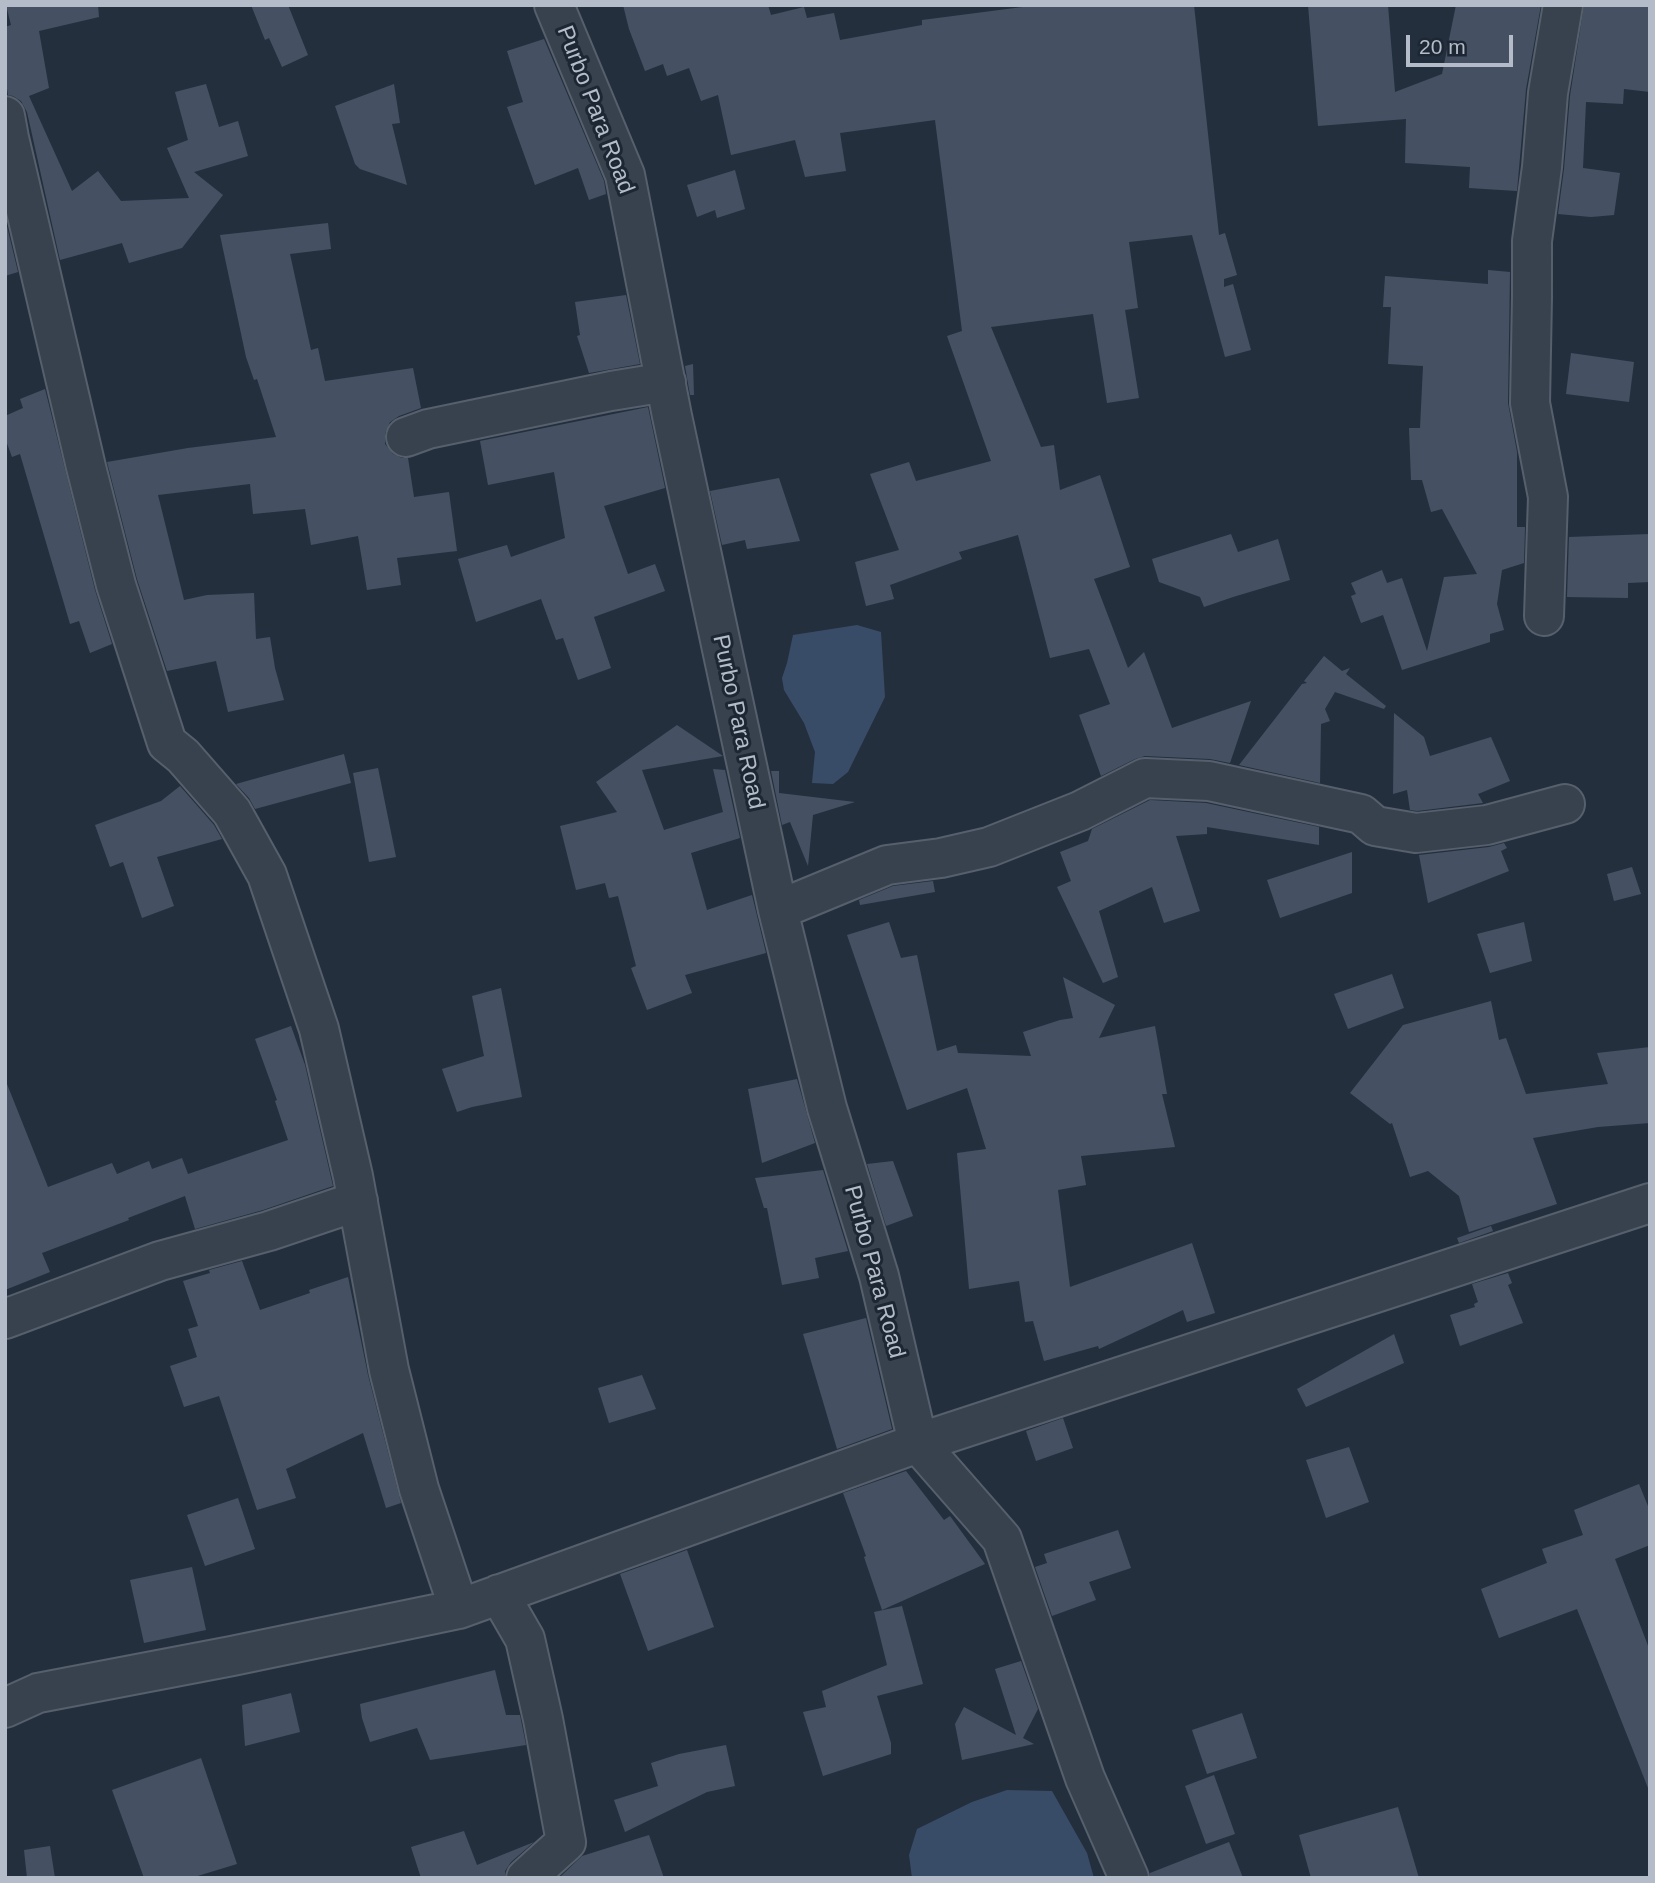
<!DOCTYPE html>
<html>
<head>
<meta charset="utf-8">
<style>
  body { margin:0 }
  #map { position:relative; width:1655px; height:1883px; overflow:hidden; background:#242f3e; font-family:Helvetica,sans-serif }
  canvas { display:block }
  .frame { position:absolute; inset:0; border:7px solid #b4bcc9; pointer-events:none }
  .scale { position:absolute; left:1406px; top:35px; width:107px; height:32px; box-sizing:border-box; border:4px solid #b4bcc9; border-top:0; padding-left:9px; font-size:21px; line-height:24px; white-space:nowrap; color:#b4bcc9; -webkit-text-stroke:5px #1d2633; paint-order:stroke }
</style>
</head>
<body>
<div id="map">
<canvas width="1655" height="1883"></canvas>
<div class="frame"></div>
<div class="scale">20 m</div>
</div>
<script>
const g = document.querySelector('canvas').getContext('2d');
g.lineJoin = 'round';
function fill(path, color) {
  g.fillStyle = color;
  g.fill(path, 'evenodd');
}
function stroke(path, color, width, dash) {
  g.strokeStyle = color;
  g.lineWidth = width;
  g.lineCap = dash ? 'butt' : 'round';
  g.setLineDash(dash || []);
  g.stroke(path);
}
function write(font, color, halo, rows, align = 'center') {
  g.font = font + ' Helvetica,sans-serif';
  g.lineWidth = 6;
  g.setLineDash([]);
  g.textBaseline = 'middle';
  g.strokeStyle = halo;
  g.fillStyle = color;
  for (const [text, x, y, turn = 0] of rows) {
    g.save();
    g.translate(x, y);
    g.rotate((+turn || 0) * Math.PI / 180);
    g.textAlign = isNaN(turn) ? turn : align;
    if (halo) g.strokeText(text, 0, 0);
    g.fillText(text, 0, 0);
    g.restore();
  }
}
fill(new Path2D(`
  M857 625 881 632 885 697 848 772 833 784 812 783 815 752 804 723 784 690 782 678 787 663 793 635Z
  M1007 1790 1052 1791 1087 1853 1094 1878H912L909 1855 917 1829 972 1802Z`), '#394c67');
fill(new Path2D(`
  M6 5H98L99 17 39 31 49 88 29 96 72 191 98 171 121 201 189 198 167 148 188 140 175 92 206 84 219 127 238 121 248 156 194 172 223 195 182 248 129 263 122 243 60 260 27 112 21 101 13 96 8 95 5 76V27L11 25Z
  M251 5H288L308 55 282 67 269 38 265 40Z
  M623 5H768L771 15 804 7 807 18 834 13 840 40 922 25V20L1038 5H1194L1219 235 1225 233 1237 275 1224 279V287L1233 284 1251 350 1225 357 1192 235 1129 242 1138 308 1125 310 1139 398 1107 403 1093 314 991 327 1041 447 1054 445 1060 490 1100 475 1130 567 1094 579 1128 668 1144 652 1172 728 1251 701 1230 763 1210 759 1145 756 1135 759 1101 776 1079 715 1110 704 1089 649 1050 658 1018 535 959 552 962 559 890 585 894 599 866 606 855 562 899 550 870 474 909 462 916 481 991 461 947 336 962 331 935 120 840 133 846 171 805 177 795 140 731 155 718 95 701 101 689 68 667 76 663 64 645 71 629 29Z
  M1308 5H1388L1395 92 1442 74 1456 5H1541L1526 89 1517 191 1469 188 1470 167 1405 163 1406 119 1318 126Z
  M1584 5H1650V92L1624 89 1623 104 1586 102 1583 168 1620 173 1614 215 1591 217 1558 214 1564 169 1570 96Z
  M544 39 604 181 606 194 589 200 578 168 535 185 507 107 523 102 507 51Z
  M394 84 400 123 392 124 407 185 360 169 355 164 335 106Z
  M735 170 745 209 717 218 715 210 697 217 687 185Z
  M5 218 18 272 5 276Z
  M328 223 331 249 290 254 311 350 318 348 325 381 413 368 421 408 399 416 390 422 385 433V444L393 454 402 458H408L414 497 449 492 457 551 397 558 401 585 367 590 358 536 311 545 305 509 253 514 250 484 158 495 184 600 207 595 254 593 256 639 270 637 275 668 284 700 228 712 216 661 167 671 137 579 107 462 188 448 276 437 257 379 254 380 246 357 220 235Z
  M1488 270 1510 272 1508 403 1517 452V527H1525L1524 563 1502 570 1497 604 1504 630 1490 634V642L1402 670 1383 615 1361 623 1351 596 1356 594 1351 583 1382 570 1387 583 1402 578 1427 651 1444 577 1477 574 1442 509 1431 512 1422 480H1411L1409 428H1420L1423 366 1388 364 1391 307H1383L1385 276 1488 284Z
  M626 295 640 364 589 373 577 336 580 335 575 302Z
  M1571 353 1634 362 1629 402 1566 394Z
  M693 364 694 395H690L685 366Z
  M45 389 95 590 112 644 90 653 79 621 70 624 20 454 12 457 5 438V416L23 408 20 399Z
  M648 407 665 488 604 506 628 574 655 564 665 591 594 617 611 668 578 680 563 638 556 640 541 599 476 622 458 559 507 545 511 557 565 538 554 472 488 485 480 441Z
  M779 478 800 541 747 549 745 540 722 545 710 491Z
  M1231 534 1238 552 1278 539 1290 580 1233 597 1204 607 1200 597 1159 582 1152 559Z
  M1650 534V582L1628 583V598L1567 597 1569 537Z
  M1324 656 1342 671 1350 668 1346 674 1386 706 1384 709 1335 692 1325 709 1330 721 1321 724 1320 783 1239 765 1302 684 1307 683 1304 681Z
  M1394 713 1424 737 1430 756 1491 737 1510 781 1478 794 1483 803 1417 811 1410 810 1407 790 1393 794Z
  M677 725 723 756 642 770 664 830 723 812 713 769 725 770 740 838 691 853 707 910 752 895 766 953 685 975 692 993 647 1010 631 968 636 966 618 896 609 898 605 883 576 890 560 826 617 812 596 782Z
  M344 754 351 783 255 809 249 798 236 784Z
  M378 768 396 857 369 862 353 773Z
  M771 771H779V793L855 802 813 815 808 866 790 822 782 825Z
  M180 786 214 825 222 839 157 857 174 906 142 918 123 862 110 867 95 825 161 801Z
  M1150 800 1206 803 1319 827V845L1207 827V834L1176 836 1200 911 1164 923 1152 887 1099 911 1118 977 1103 983 1057 887 1071 881 1060 852 1088 841 1092 829Z
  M1504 843 1507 848 1501 851 1509 871 1428 903 1419 855 1489 847Z
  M1352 852V893L1280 918 1267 880Z
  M1632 867 1641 894 1614 901 1607 874Z
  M933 881 935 892 860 905 859 900 893 886Z
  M889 922 901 958 917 955 937 1051 956 1045 958 1053 1031 1056 1023 1032 1060 1020 1073 1018 1063 977 1115 1005 1099 1038 1155 1026 1167 1094H1162L1175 1147 1081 1156 1086 1185 1058 1190 1070 1287 1192 1243 1215 1313 1187 1322 1183 1310 1099 1349 1098 1346 1044 1361 1033 1321 1025 1322 1019 1281 969 1289 957 1153 986 1149 967 1088 907 1110 847 935Z
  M1524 922 1532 961 1490 973 1477 934Z
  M1392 974 1404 1008 1348 1029 1334 994Z
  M501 988 522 1097 472 1107 457 1112 442 1069 484 1056 472 996Z
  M1491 1001 1499 1040 1506 1038 1526 1094 1608 1084 1597 1053 1650 1047V1123L1598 1127 1533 1138 1557 1204 1469 1232 1459 1196 1428 1171 1410 1177 1392 1123 1390 1124 1350 1093 1403 1025Z
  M291 1026 305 1065 333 1186 263 1210 195 1229 185 1196 128 1218 129 1220 42 1253 50 1272 5 1290V1084H7L48 1187 112 1163 117 1174 149 1161 152 1169 182 1158 188 1174 288 1140 275 1101 277 1100 255 1039Z
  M797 1079 815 1143 762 1163 748 1089Z
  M893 1161 913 1216 886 1226 867 1164Z
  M823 1170 848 1251 815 1258 819 1278 782 1285 767 1208H764L755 1178Z
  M1491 1226 1493 1231 1459 1243 1457 1238Z
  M242 1261 260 1310 310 1293 309 1290 348 1277 368 1375 401 1503 386 1508 363 1433 286 1469 296 1498 257 1510 219 1396 184 1407 170 1366 197 1357 188 1329 198 1326 183 1281 210 1273 209 1270Z
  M1508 1273 1512 1283 1508 1285 1523 1323 1460 1346 1450 1315 1475 1307 1474 1304 1478 1302 1472 1284Z
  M866 1318 892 1429 837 1449 803 1334Z
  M1394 1334 1404 1363 1306 1407 1297 1389Z
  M642 1375 656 1409 609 1423 598 1388Z
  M1063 1418 1073 1448 1036 1461 1026 1431Z
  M1349 1447 1369 1502 1326 1518 1306 1460Z
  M906 1471 944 1520 950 1516 985 1564 882 1610 864 1557 866 1556 843 1493Z
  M1639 1484 1650 1511V1545L1615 1559 1650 1651V1788H1648L1577 1609 1499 1638 1481 1589 1547 1563 1542 1549 1583 1535 1574 1510Z
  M238 1498 255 1549 205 1566 187 1515Z
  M1118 1530 1131 1568 1089 1582 1096 1600 1052 1616 1035 1567 1047 1563 1044 1554Z
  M687 1550 714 1627 648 1651 620 1574Z
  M192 1567 206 1630 144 1643 130 1580Z
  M902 1606 923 1684 877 1696 891 1743V1754L823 1776 803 1712 826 1707 822 1691 887 1665 874 1612Z
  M1021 1661 1038 1709 1023 1738 1034 1744 962 1760 955 1724 964 1707 1016 1735 995 1669Z
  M495 1670 506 1715H520L526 1745 430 1760 417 1728 370 1742 362 1718 360 1704Z
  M291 1693 300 1732 245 1746 242 1705Z
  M1242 1713 1257 1758 1207 1774 1192 1730Z
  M726 1745 735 1786 707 1792 625 1832 614 1800 658 1786 651 1763 679 1754Z
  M201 1758 237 1864 191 1878H144L112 1790Z
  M1214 1775 1235 1834 1206 1844 1185 1786Z
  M1398 1807 1419 1878H1311L1299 1835Z
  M464 1831 477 1865 534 1842 511 1862 505 1871V1878H421L411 1847Z
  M649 1835 664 1878H559L582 1856Z
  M1229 1842 1243 1878H1150V1873Z
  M50 1846 55 1878H27L24 1850Z`), '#455162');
const street = new Path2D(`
  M554 5 625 175 672 416 778 910 827 1108 879 1276 918 1443 1002 1539 1085 1778 1129 1878
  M5 116 9 138 86 467 116 585 167 743 183 756 232 812 267 875 319 1029 353 1176 389 1370 419 1489 459 1609
  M406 437 428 429 611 391 666 382
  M1544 616 1548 497 1530 403 1532 297V241L1542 167 1548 93 1563 5
  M778 910 887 865 941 858 989 847 1080 811 1145 778 1209 781 1361 814 1375 826 1416 833 1487 825 1565 804
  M5 1319 160 1261 269 1231 358 1201
  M499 1594 525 1639 543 1719 566 1842 526 1878
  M5 1708 38 1693 232 1656 459 1609 918 1443 1650 1203`);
stroke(street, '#565f6c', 42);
stroke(street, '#38414e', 38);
write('23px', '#b4bcc9', '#1d2633', [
  ["Purbo Para Road",595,110,69],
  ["Purbo Para Road",738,722,78],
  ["Purbo Para Road",874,1272,75]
]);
</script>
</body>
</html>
